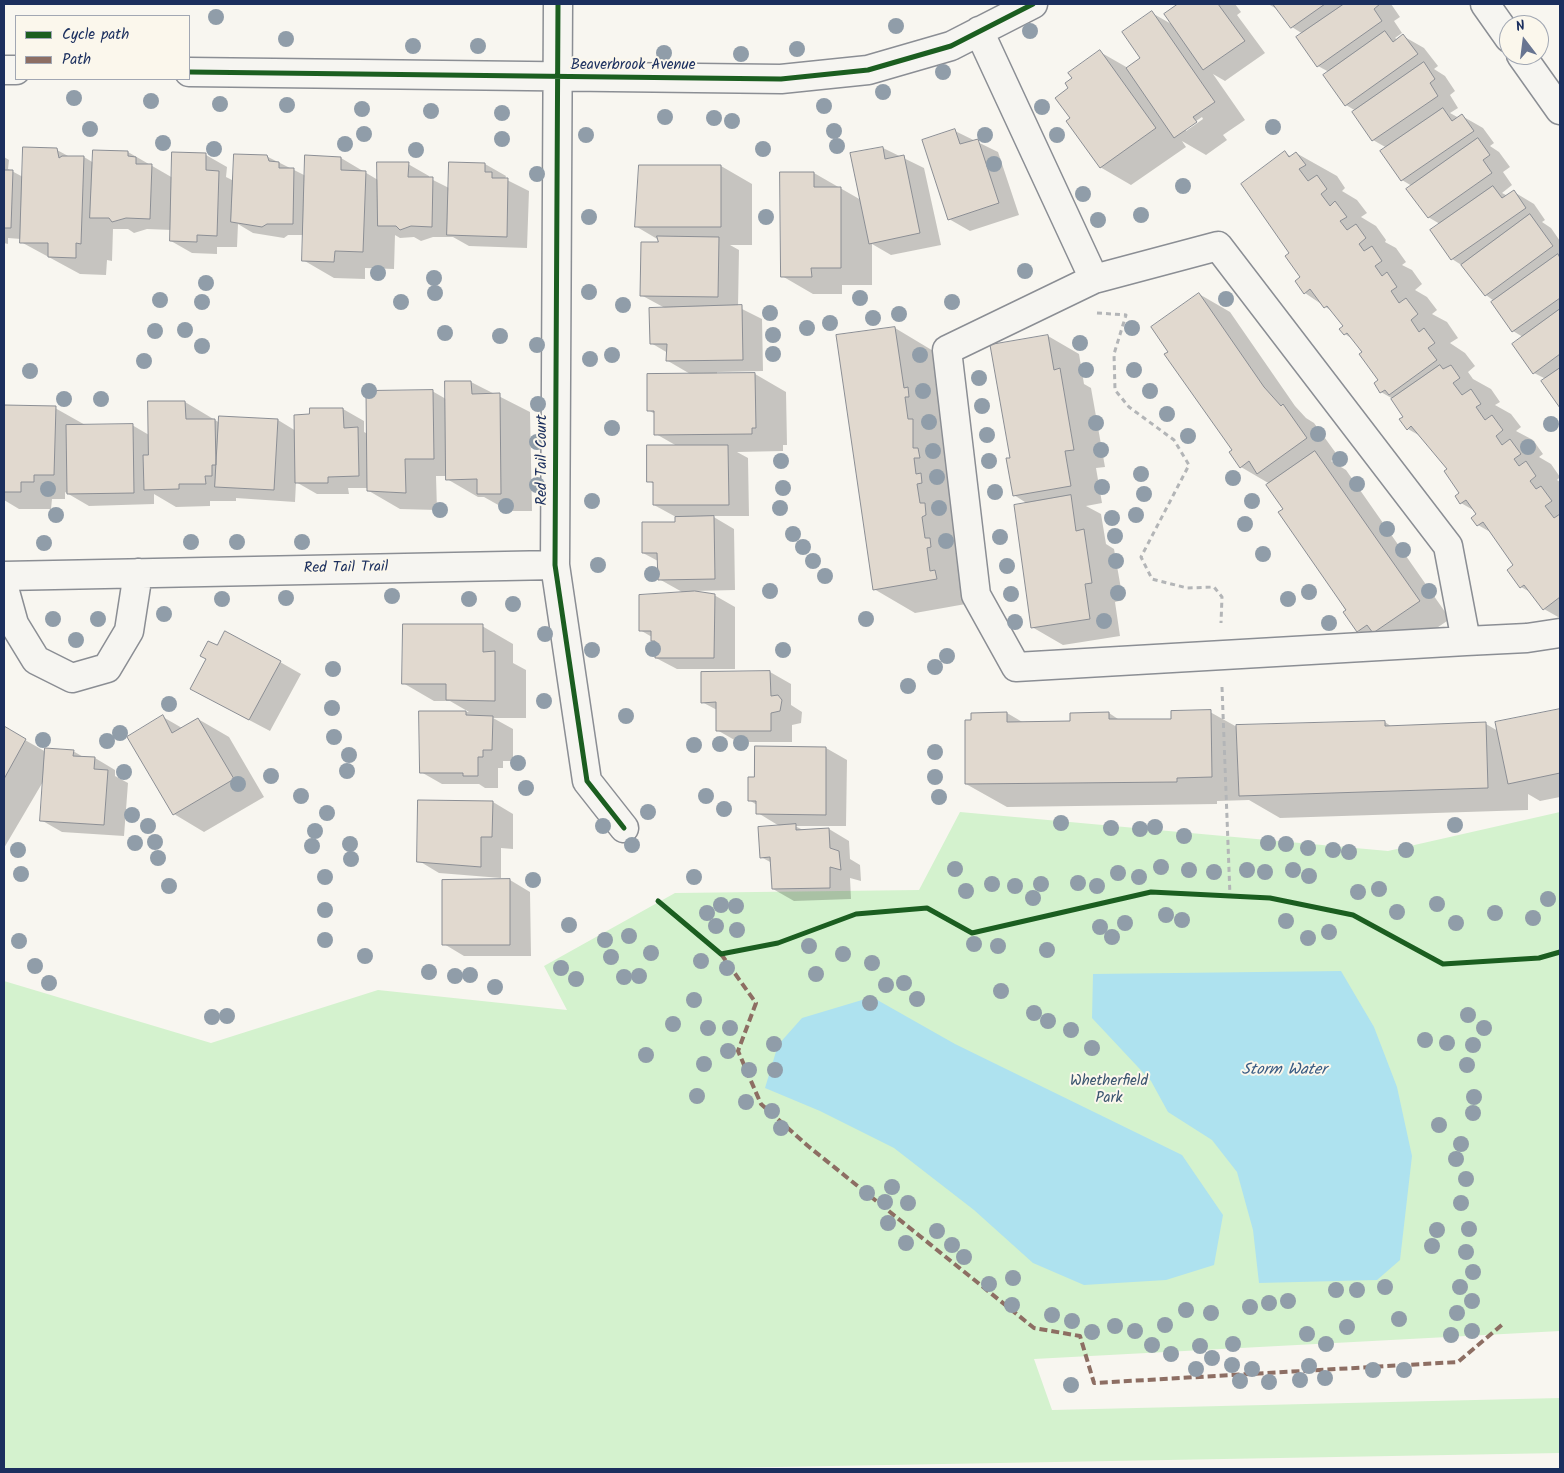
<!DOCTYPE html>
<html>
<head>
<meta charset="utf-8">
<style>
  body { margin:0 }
  #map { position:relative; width:1564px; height:1473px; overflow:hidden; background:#f8f6f0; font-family:Kalam,sans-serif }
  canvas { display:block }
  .frame { position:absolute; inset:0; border:5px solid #1b2f5e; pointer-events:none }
  .legend { position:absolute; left:15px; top:15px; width:175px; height:65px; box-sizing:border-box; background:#fbf7ec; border:1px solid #a1a7b3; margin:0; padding:6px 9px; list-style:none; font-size:15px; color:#1b2f5e }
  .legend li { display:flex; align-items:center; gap:10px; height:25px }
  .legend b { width:25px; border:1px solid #a1a7b3 }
  .north { position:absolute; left:1499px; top:15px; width:50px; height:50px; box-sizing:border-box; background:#fbf7ec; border:1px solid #a1a7b3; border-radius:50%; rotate:345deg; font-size:14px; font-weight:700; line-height:20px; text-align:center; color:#1b2f5e }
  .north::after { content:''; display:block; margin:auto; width:18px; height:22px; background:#687591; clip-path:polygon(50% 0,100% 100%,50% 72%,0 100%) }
</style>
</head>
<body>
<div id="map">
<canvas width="1564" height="1473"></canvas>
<div class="frame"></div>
<ul class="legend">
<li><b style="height:6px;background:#1b5e20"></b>Cycle path</li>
<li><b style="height:6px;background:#8d6e63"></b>Path</li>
</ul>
<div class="north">N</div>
</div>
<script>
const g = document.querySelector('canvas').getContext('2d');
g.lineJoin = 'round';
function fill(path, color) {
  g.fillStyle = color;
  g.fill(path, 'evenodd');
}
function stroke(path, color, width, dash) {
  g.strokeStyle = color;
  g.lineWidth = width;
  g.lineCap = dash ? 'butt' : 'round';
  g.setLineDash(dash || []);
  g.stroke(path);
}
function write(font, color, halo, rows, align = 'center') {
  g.font = font + ' Kalam,sans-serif';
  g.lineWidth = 4;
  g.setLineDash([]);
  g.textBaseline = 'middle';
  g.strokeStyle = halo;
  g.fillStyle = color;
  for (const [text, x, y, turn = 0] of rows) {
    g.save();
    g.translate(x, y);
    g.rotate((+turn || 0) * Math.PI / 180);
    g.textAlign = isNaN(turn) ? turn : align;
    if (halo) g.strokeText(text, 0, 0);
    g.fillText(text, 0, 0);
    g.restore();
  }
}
fill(new Path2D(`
  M960 812 1388 851 1560 812V1331L1034 1359 1052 1410 1560 1398V1453L663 1469H4V981L211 1043 378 990 567 1010 544 966 675 893 919 890Z`), '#d4f2ce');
fill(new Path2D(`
  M1341 971 1374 1027 1397 1087 1412 1156 1400 1260 1377 1280 1259 1283 1253 1230 1237 1172 1212 1140 1168 1112 1151 1081 1092 1018 1093 974Z
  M872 997 955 1044 1182 1155 1223 1215 1214 1265 1166 1280 1084 1285 1033 1263 974 1210 894 1148 820 1111 765 1088 778 1045 802 1018Z`), '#aee2ef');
fill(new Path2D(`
  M390 4H416V5Z
  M1180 4H1235L1241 12 1237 15 1265 53 1225 81 1213 74 1245 120 1223 135 1227 140 1206 155 1182 141 1186 147 1131 185 1100 167 1072 119 1070 88 1074 79 1100 52 1128 68 1142 58 1152 13 1173 25 1165 14ZM1202 117 1203 119 1186 131V128Z
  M1268 4H1391L1400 17 1394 21 1402 33 1395 38 1398 40 1403 36 1424 48 1438 66 1434 69 1445 76 1455 91 1450 95 1458 108 1450 113 1459 118 1462 116 1483 128 1494 143 1490 146 1499 152 1510 167 1503 172 1512 185 1502 193 1508 196 1514 192 1534 204 1545 220 1542 222 1551 228 1560 241V406L1543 382 1546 379 1534 373 1523 337 1513 331 1492 302 1494 301 1486 295 1463 266 1452 259 1440 224 1428 217 1412 186 1402 180 1382 151 1387 148 1373 140 1356 111 1346 105 1329 72 1318 66 1303 34 1292 27 1277 9Z
  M955 131 998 152 1019 215 970 231 949 219Z
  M883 148 924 168 941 245 891 255 872 244V285H842V294H813L782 276 814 173 861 200Z
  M57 150 70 157H84L94 163 128 152 173 178 206 155 227 167 226 177 234 181 266 156 306 176 341 158 378 180 408 164 429 176V178L449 188 485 164 506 176 505 179 529 191 527 248 469 246 453 237H433L421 241 414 237 400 238 395 235 394 269 365 268V279L334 278 303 260 304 235H288L284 238 253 233 238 224 237 247H217V254L192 253 171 241 172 230 147 229 134 233 128 229H113L112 261 107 260 106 275 80 274 21 242V239L8 238V244L4 243V157L9 160 8 169 23 177Z
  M1285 153 1292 157 1296 153 1337 176 1345 188 1342 191 1357 200 1367 213 1361 217 1376 226 1386 240 1385 242 1396 248 1406 262 1402 265 1412 270 1422 284 1415 290 1427 297 1437 310 1432 314 1447 322 1458 338 1450 343 1465 353 1475 366 1468 372 1473 379 1491 389 1500 402 1495 405 1511 414 1521 427 1516 431 1533 440 1543 454 1539 457 1551 464 1560 477 1557 480 1560 482V618L1544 609 1532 593 1521 587 1515 565 1492 533 1478 525V514L1475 511 1461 503 1460 493 1449 469 1422 437 1408 429 1405 417 1393 399 1381 392 1375 384 1380 381 1354 340 1345 334 1344 327 1333 312 1305 293 1302 277 1290 254Z
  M721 166 752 184V245H730L739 250 738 307 762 319 763 371 717 372V375L755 374 786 392 787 445H783V451L737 452 748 458 749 516H712L734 529 735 590 695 591 714 595 735 607V669H677L656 658V643L652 641V637L640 630 684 593 659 579 658 561 643 553 676 523V517L654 505V484L649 481 677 446 656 434 655 414 648 410 692 375 668 361V353L651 343 665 308 641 295 660 243 659 240 637 227Z
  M1199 294 1230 312 1295 406 1306 418 1314 423 1338 456 1331 461 1346 470 1450 619 1404 650 1389 649 1358 631 1270 484 1241 467 1234 450 1170 353Z
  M895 328 935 352 977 602 915 613 874 589Z
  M1048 336 1079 354 1084 384 1091 388 1105 467 1096 468 1102 503 1086 506 1101 514 1106 544 1114 549 1123 600 1115 602 1120 636 1063 645 1032 627 1028 504 1014 495 1011 459Z
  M471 382 530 412 532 511H509L484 497H478L447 479V476H436L437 510 400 509 369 491V488H348L349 494H317L296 482 295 502 236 498V501H210V506L176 507 154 494V504L89 506 65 492V499H52L51 509H19L4 500V407L55 408 87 426 132 425 149 435V403L185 402 220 423 278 420 296 431 311 416V410L343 409 364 421V432L368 434 432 391 446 399Z
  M482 626 513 644V663L526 670V718H493L513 729V761H503V768H498V788H485L479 784H442L421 772 420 712H469L450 701H434L403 683Z
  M217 647 280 662 301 674 270 731 213 701 208 659Z
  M770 672 791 684V705L802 712 801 723 792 725V742H738L717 730V710L702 702Z
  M1560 710V797L1540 801 1528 794V810L1280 818 1249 800 1217 801V804L1007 807 966 784 1007 713 1024 723H1072L1109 713 1121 721 1172 720 1210 712 1237 727 1385 722 1392 727 1486 724 1498 731 1497 723Z
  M163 717 182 728 198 719 229 737 264 797 204 832 174 814Z
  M4 728 46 752 73 751 85 758H95L115 770V776L128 783 124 836 62 832 41 820 44 780 4 848Z
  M826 748 847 760 846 826H795L803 830 829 829 849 841 850 859 860 865 861 881 850 878 851 899 794 901 773 889 772 863 761 857 781 827 758 813 757 805 749 800 755 778Z
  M493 802 513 814V849L501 848V878L439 873 419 861Z
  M510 880 530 892 531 956H464L444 944Z`), '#0003');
const building = new Path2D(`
  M1178 4H1218L1245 41 1203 70 1164 14Z
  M1273 4H1325L1291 28Z
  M1344 4H1380L1374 9 1382 21 1317 67 1296 37Z
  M1152 11 1215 102 1193 117 1197 122 1174 138 1126 68 1140 58 1122 32Z
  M1385 31 1393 42 1403 34 1418 54 1345 106 1323 75Z
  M1100 50 1156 128 1100 168 1066 121 1070 118 1055 98 1068 88 1065 83 1072 78 1068 73Z
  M1424 62 1435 79 1430 83 1438 96 1372 141 1352 112Z
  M1443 108 1452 121 1462 114 1474 131 1401 181 1380 151Z
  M955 129 960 144 978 139 999 203 948 220 922 140Z
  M1478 138 1490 155 1483 160 1492 173 1428 218 1406 189Z
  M23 147 57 148 59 158 62 156H84L81 244 76 243V258L48 257V243H20Z
  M883 147 885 159 904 155 920 233 869 244 850 153Z
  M93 150 128 151V156L136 157V164H152L150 219 126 218 112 222 109 218H90Z
  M1285 151 1289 157 1296 152 1306 165 1299 169 1308 181 1317 175 1327 189 1321 194 1330 206 1335 201 1347 217 1340 221 1347 230 1356 224 1366 238 1359 244 1364 251 1372 246 1382 261 1375 266 1382 276 1387 272 1397 287 1391 291 1399 303 1406 298 1418 314 1411 320 1419 332 1424 328 1435 343 1428 348 1437 360 1389 395 1385 390 1380 393 1374 383 1378 380 1359 354 1362 352 1347 333 1344 335 1339 329 1343 326 1327 306 1324 308 1310 289 1304 294 1295 281 1300 277 1285 256 1289 253 1241 184Z
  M172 152 206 153V170L219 171 217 236 197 235V242L170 241Z
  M234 154 267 155 269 161 279 162V168H294L293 224H267L262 227 231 222Z
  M305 155 341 157V170L366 171 363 252 335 251 334 262 302 261Z
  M377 162H409L408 177H433L432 227 411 226 400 230 396 226H378Z
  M449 162 485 163V172H492V178H508L507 237 447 235Z
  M639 165H721V227H635Z
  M4 170H13L11 228H4Z
  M780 172H814V187H841V268H811L812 277H781Z
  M1493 186 1502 198 1514 190 1526 208 1451 260 1430 230Z
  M1530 214 1553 246 1485 296 1461 265Z
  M657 236 719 237 718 297 640 296 641 242H658Z
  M1558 254 1560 258V298L1512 332 1491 302Z
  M1199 293 1264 387 1281 406 1283 404 1307 438 1257 474 1249 461 1240 468 1229 452 1232 450 1164 354 1168 352 1151 327Z
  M742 305 743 360 666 361 667 344H650L649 308Z
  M1560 309V354L1533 374 1512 344Z
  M895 327 904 388 908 387 909 397H905L908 419H913V448H918L920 458H914L916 474 921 473 922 483 917 484 920 503H925L926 515 922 517 925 538H930L931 547 927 548 930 571 935 570 937 579 873 590 836 335Z
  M1048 335 1054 370 1060 368 1074 450 1065 451 1071 486 1013 496 1006 458H1010L990 345Z
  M1440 365 1443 369 1451 365 1460 378 1453 383 1462 395 1471 389 1481 404 1476 407 1485 420 1492 415 1503 430 1496 436 1502 445 1510 439 1521 454 1514 459 1519 466 1526 461 1536 476 1530 481 1536 489 1541 486 1552 501 1545 506 1554 518 1560 514V597L1543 610 1524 585 1520 588 1507 570 1513 565 1483 522 1477 526 1471 518 1476 514 1466 500 1460 504 1455 496 1459 493 1444 471 1447 469 1411 426 1407 430 1399 419 1403 417 1391 399Z
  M1560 368V408L1541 381Z
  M755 373 756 428H752V434L654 435V411H647V374Z
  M445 381H471L472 394 500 393 501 494H477V479L446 480Z
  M433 390 434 459H405L406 493 367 491 366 391Z
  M148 401H185L186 419H215L216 465H212V476H205L206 484H179V489L144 490 143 455H148Z
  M4 405 56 406 54 475H34V482H21V492H4Z
  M310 408H343L344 428 358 427 359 476 328 477V483H295L294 415 309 414Z
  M219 416 278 419 274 490 215 487Z
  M133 424 134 493 67 494 66 425Z
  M647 445H728L729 505H653V482H647Z
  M1315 451 1420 601 1373 633 1367 625 1357 632 1343 612 1346 610 1278 512 1283 509 1266 485Z
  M1071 495 1076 531 1084 529 1092 583 1085 584 1090 619 1031 628 1014 505Z
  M714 516 715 579 658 580 657 553H642V522H675V517Z
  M695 591 715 594 714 658H655V641H651V631H639V595Z
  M403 624H483V652L495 651V701L446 700V684H402Z
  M225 631 281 661 249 720 190 689 206 659 200 656 208 641 217 645Z
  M770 671 771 696 778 695 782 700 780 711 771 713V731H716V702L701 703V672Z
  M1560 709V773L1508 784 1495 722Z
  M1211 710 1212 777 1177 778V782L965 784V720H971V713L1007 712V722L1070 721V713L1109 712V719H1171V711Z
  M419 711H466V715L493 716 492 750H483V757H478V776H463V773H420Z
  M163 715 172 733 198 718 234 779 173 815 127 737Z
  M1385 721V726L1486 722 1488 788 1239 796 1236 725Z
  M4 726 26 739 4 779Z
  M755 746 826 747V815L756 814V801H748V777H754Z
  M45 748 74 750 73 756 95 757 94 769 108 770 104 825 40 821Z
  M418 800 493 801 492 837H481V867L417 862Z
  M796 824V830L829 828 830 848 839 851 841 870 830 867V888L772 889 770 857 760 858 758 827Z
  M510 879V945H442V880Z`);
fill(building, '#e1d9cf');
stroke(building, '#8b8e94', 1);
const minor = new Path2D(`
  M558 4 555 565 587 781 624 828
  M1485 4 1509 38
  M979 31 1094 279 1218 246 1448 546 1466 641 1016 667 976 595 947 350 1094 279
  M1521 55 1560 110
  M4 70H16
  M189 72 781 79 868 70 951 46 1033 4
  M4 576 555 565
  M4 588 14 624 36 660 72 678 107 668 129 631 138 573
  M1466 641 1527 638 1560 633`);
stroke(minor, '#8b8e94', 31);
stroke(new Path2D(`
  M1097 313 1126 315 1114 354 1115 390 1129 407 1174 440 1189 465 1141 557 1152 579 1187 588 1214 587 1222 597 1221 623
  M1222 687 1230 896`), '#b3b5b7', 3, [5, 4]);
stroke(minor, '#f6f5f1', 28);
stroke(new Path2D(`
  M721 954 756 1003 738 1051 761 1104 808 1146 1034 1328 1080 1336 1094 1383 1458 1362 1503 1324`), '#8d6e63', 4, [8, 4]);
stroke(new Path2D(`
  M558 4 555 565 587 781 624 828
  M189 72 781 79 868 70 951 46 1033 4
  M658 901 721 954 778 943 856 914 927 908 972 933 1151 892 1270 898 1353 915 1443 964 1539 958 1560 952`), '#1b5e20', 5);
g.fillStyle = '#909da9';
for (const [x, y] of [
  [216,17],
  [896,26],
  [1030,31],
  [286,39],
  [413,46],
  [478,46],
  [797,49],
  [664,53],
  [741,54],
  [943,72],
  [883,92],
  [74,98],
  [151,101],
  [220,104],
  [287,105],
  [824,106],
  [1042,107],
  [362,109],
  [431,111],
  [502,113],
  [665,117],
  [714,118],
  [732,121],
  [1273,127],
  [90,129],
  [834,131],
  [364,134],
  [586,135],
  [985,135],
  [1057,135],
  [502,139],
  [163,143],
  [345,144],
  [837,146],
  [214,149],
  [763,149],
  [416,150],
  [994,164],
  [537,174],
  [1183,186],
  [1083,194],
  [1141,215],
  [589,217],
  [766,217],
  [1098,220],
  [1025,271],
  [378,273],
  [434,278],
  [206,283],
  [589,292],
  [435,293],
  [860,298],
  [1226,299],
  [160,300],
  [202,302],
  [401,302],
  [952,302],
  [623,305],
  [770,313],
  [899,314],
  [873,318],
  [830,323],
  [807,328],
  [1132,328],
  [185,330],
  [155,331],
  [445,333],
  [773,335],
  [500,336],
  [1080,343],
  [537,345],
  [202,346],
  [773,354],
  [612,355],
  [920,355],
  [590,359],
  [144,361],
  [1086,370],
  [1134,370],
  [30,371],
  [979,378],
  [369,391],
  [923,391],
  [1150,391],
  [64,399],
  [101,399],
  [538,404],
  [982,406],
  [1167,414],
  [929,422],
  [1096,423],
  [1551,424],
  [612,428],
  [1318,434],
  [987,435],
  [1188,436],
  [537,442],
  [1528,447],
  [1101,450],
  [933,451],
  [1340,459],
  [781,461],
  [989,461],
  [1141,474],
  [937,477],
  [1233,478],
  [1357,484],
  [537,485],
  [1102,487],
  [783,488],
  [48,489],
  [995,492],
  [1144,494],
  [592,501],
  [1252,501],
  [506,506],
  [780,508],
  [939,508],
  [440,510],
  [56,515],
  [1136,515],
  [1112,518],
  [1245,524],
  [1387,529],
  [793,534],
  [1115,536],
  [1000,537],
  [946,541],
  [191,542],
  [237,542],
  [302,542],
  [44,543],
  [803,547],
  [1403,550],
  [1263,554],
  [813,561],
  [1116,561],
  [598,565],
  [1007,566],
  [652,574],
  [825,576],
  [770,591],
  [1429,591],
  [1309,592],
  [1118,593],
  [1011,594],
  [392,596],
  [286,598],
  [222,599],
  [469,599],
  [1288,599],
  [513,604],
  [164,614],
  [53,619],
  [98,619],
  [866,619],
  [1104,621],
  [1015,622],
  [1329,623],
  [545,634],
  [76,640],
  [653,649],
  [592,650],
  [783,650],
  [947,656],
  [935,667],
  [333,669],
  [908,686],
  [544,701],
  [169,704],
  [332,708],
  [626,716],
  [120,733],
  [334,737],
  [43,740],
  [107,741],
  [741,743],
  [720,744],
  [694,745],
  [935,752],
  [349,755],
  [518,763],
  [347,771],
  [124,772],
  [271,776],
  [935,777],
  [238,784],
  [526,788],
  [301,796],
  [706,796],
  [939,797],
  [724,809],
  [648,812],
  [327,813],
  [132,815],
  [1061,823],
  [1455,825],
  [148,826],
  [603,826],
  [1155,827],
  [1111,828],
  [1140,829],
  [315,831],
  [1184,836],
  [155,842],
  [135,843],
  [1268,843],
  [350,844],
  [1286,844],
  [632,845],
  [312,846],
  [1308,848],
  [18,850],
  [1333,850],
  [1406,850],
  [1349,852],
  [158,858],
  [351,859],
  [1161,867],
  [955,869],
  [1189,870],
  [1247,870],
  [1293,870],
  [1214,872],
  [1265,872],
  [1118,873],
  [21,874],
  [1309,876],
  [325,877],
  [694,877],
  [1139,877],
  [533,880],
  [1078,883],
  [992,884],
  [1041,884],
  [169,886],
  [1015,886],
  [1097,886],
  [1379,889],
  [966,891],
  [1358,892],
  [1033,898],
  [1548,899],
  [1437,904],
  [721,905],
  [736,906],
  [325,910],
  [1397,912],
  [707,913],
  [1495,913],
  [1166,915],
  [1533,918],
  [1182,920],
  [1286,921],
  [1125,923],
  [1456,923],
  [569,925],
  [716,926],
  [1100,927],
  [737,930],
  [1329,932],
  [629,936],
  [1112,937],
  [1308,938],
  [325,940],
  [605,940],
  [19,941],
  [974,944],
  [809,946],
  [998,946],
  [1047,950],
  [651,953],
  [843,954],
  [365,956],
  [611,957],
  [701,961],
  [872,963],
  [35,966],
  [561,968],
  [727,968],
  [429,972],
  [816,974],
  [470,975],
  [455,976],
  [639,976],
  [624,977],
  [576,979],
  [49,983],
  [904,983],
  [886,985],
  [495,987],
  [1001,991],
  [917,999],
  [694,1000],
  [870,1003],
  [1034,1013],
  [1468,1015],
  [227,1016],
  [212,1017],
  [1048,1021],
  [673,1024],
  [708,1028],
  [730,1028],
  [1484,1028],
  [1071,1030],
  [1425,1040],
  [1447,1043],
  [774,1044],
  [1473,1045],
  [1092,1048],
  [728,1051],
  [646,1055],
  [704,1064],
  [1467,1065],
  [749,1070],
  [775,1070],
  [697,1096],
  [1474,1097],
  [746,1102],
  [772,1111],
  [1473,1113],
  [1439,1125],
  [781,1128],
  [1461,1144],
  [1456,1159],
  [1466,1179],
  [892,1187],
  [867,1193],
  [885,1202],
  [908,1203],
  [1461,1203],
  [888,1223],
  [1469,1229],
  [1437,1230],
  [937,1231],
  [906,1243],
  [952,1245],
  [1432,1246],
  [1466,1252],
  [964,1257],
  [1473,1272],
  [1013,1278],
  [989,1284],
  [1385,1287],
  [1460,1287],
  [1336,1290],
  [1357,1290],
  [1288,1301],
  [1472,1301],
  [1269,1303],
  [1012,1305],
  [1250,1307],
  [1186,1310],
  [1211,1313],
  [1457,1313],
  [1052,1315],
  [1399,1319],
  [1072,1321],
  [1165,1325],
  [1115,1326],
  [1347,1327],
  [1135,1331],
  [1472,1331],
  [1092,1332],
  [1307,1334],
  [1451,1335],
  [1233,1344],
  [1326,1344],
  [1152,1345],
  [1200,1346],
  [1171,1354],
  [1212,1358],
  [1232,1365],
  [1309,1366],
  [1196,1369],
  [1252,1369],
  [1373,1370],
  [1404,1370],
  [1325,1378],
  [1300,1380],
  [1240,1381],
  [1269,1382],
  [1071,1385]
]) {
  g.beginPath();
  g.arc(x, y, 8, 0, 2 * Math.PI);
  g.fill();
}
write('15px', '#1b2f5e', '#fbf7ec', [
  ["Beaverbrook Avenue",633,66],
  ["Red Tail Court",543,460,-90],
  ["Red Tail Trail",346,569,-1]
]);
write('15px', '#3a556f', '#fbf7ec', [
  ["Whetherfield",1109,1082],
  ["Park",1109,1099]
]);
write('italic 16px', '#385a82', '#fbf7ec', [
  ["Storm Water",1284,1071]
]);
</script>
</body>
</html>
